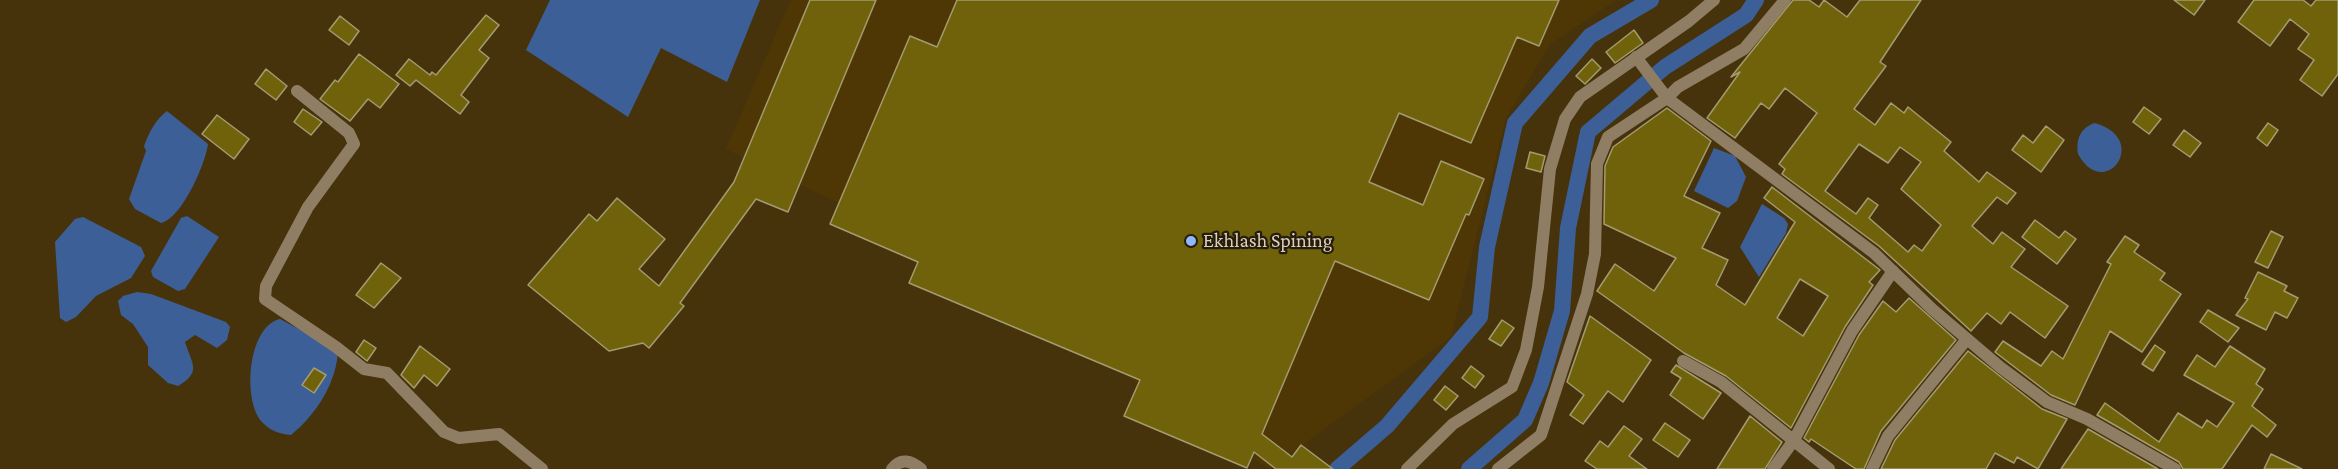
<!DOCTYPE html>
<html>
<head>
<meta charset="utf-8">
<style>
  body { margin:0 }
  canvas { display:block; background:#46320b }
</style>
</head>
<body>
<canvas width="2338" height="469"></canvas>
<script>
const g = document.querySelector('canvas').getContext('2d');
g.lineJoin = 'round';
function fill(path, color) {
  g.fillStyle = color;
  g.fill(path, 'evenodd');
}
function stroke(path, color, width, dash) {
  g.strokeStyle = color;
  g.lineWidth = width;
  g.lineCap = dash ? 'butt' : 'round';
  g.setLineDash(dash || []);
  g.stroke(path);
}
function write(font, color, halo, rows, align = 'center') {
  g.font = font + ' "Crimson Pro",serif';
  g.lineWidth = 4.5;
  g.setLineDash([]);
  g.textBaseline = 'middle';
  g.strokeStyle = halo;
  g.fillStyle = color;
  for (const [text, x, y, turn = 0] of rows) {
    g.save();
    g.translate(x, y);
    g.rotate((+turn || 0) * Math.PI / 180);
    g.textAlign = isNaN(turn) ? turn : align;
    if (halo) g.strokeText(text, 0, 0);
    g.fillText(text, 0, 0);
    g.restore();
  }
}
fill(new Path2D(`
  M791 0H1616L1550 44 1506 118 1451 337 1269 469 936 250 726 149Z`), '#4f3705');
fill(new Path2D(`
  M550 0H760L727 82 661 48 628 117 526 50Z
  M167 111 208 144C205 165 182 218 161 223L135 209 129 199 146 151 144 146C149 133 155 120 167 111Z
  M2094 123C2152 138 2105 203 2078 154 2076 139 2080 129 2094 123Z
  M1714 148 1735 156 1746 177 1737 201 1728 208 1694 191Z
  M1762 204 1784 218 1788 224 1786 233 1759 277 1740 247Z
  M187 216 219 237 185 289 178 291 153 277 151 271 181 218Z
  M83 217 141 247 145 256 131 278 96 296 76 317 66 322 60 318 55 242 75 219Z
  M137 292 151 294 226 322 230 327 227 340 217 348 195 335 185 342C192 364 202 372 178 386L168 383 148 365V347L133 324 121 315 118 301 123 296Z
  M280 319 338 350C337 382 316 415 291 435 280 434 270 431 262 422 242 400 248 326 280 319Z`), '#3d5f97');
stroke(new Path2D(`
  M1337 469 1387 426 1480 317 1487 247 1515 123 1590 36 1651 0
  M1469 469 1525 420 1541 383 1562 311 1568 228 1588 132 1665 67 1746 15 1756 0`), '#3d5f97', 16);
const building = new Path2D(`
  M810 0H876L788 212 756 199 680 303 684 306 649 348 643 343 609 351 528 285 589 214 597 221 617 198 665 239 639 269 659 286 734 182Z
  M957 0H1559L1539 46 1517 37 1471 143 1399 113 1369 182 1423 205 1441 161 1484 179 1469 215 1466 214 1429 300 1335 261 1262 434 1292 457 1301 445 1333 469H1276L1254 452 1247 468 1124 416 1140 380 909 283 918 262 830 224 910 36 937 47Z
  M1793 0H1809L1819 7 1824 0 1847 17 1860 0H1921L1880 62 1886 66 1854 109 1875 125 1891 103 1904 113 1908 107 1951 142 1944 151 1979 182 1987 172 2016 193 2007 204 1997 197 1972 226 1993 244 2002 232 2025 249 2011 267 2068 306 2045 338 2010 312 2001 324 1987 313 1971 331 1879 246 1782 174 1785 169 1779 164 1817 113 1785 88 1769 109 1761 103 1735 138 1707 118 1740 72 1731 77ZM1859 144 1888 163 1900 147 1921 162 1901 189 1941 225 1922 251 1914 245 1908 252 1869 218 1878 205 1868 198 1856 214 1825 191Z
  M2174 0H2205L2194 15Z
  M2254 0H2303L2311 6 2316 0H2338V74L2322 96 2300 80 2314 60 2298 49 2309 34 2290 19 2270 46 2238 22Z
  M486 15 499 25 479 50 489 58 461 95 469 102 460 114 416 80 410 86 396 75 409 59 430 75 432 72 436 75Z
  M340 16 359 31 349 45 329 30Z
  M1634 30 1643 43 1615 63 1606 52Z
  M359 54 399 84 380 108 368 99 350 121 320 99 335 80 338 82Z
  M1592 59 1601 68 1585 84 1576 76Z
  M266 69 287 86 276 100 255 84Z
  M2144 107 2161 119 2149 134 2133 122Z
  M1667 108 1711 141 1684 196 1720 213 1702 248 1728 260 1716 285 1745 305 1795 222 1764 198 1772 187 1880 270 1869 282 1873 285 1845 327 1791 428 1726 376 1684 353 1597 291 1615 264 1654 291 1676 258 1604 224 1605 166 1613 147ZM1800 279 1828 296 1803 336 1777 318Z
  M303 109 322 122 311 135 294 122Z
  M217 115 249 139 234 159 202 134Z
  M2268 123 2278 130 2267 146 2257 138Z
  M2046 126 2064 140 2041 172 2012 150 2023 135 2033 143Z
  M2184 130 2201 143 2190 157 2173 145Z
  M1530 152 1545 156 1541 172 1526 168Z
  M2035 220 2059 238 2065 231 2076 239 2057 264 2022 237Z
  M2271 231 2283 237 2268 268 2255 262Z
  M2125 236 2139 245 2134 252 2165 273 2160 280 2181 294 2142 352 2110 331 2075 405 2051 395 1995 352 2003 341 2041 366 2052 351 2063 359 2111 264 2107 262Z
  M381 263 401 278 374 308 356 295Z
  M2258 272 2287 286 2284 291 2298 298 2287 318 2275 312 2266 330 2236 315 2248 299 2245 298Z
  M1909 298 1956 340 1881 431 1864 469H1856L1811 439 1809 442 1804 438 1859 335 1883 301 1896 312Z
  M2208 310 2239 328 2228 342 2200 322Z
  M1590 316 1651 360 1623 402 1608 391 1583 424 1570 415 1584 395 1567 382Z
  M1502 320 1514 328 1501 346 1489 339Z
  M364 340 376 348 367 361 356 352Z
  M2155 345 2165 352 2153 371 2142 364Z
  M420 346 450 369 437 386 424 375 414 388 401 375Z
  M2230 346 2265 369 2256 384 2263 389 2252 406 2276 425 2267 437 2252 425 2222 469H2183L2179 462 2097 415 2105 403 2159 442 2178 413 2202 428 2207 420 2217 427 2234 403 2184 375 2197 355 2215 367Z
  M1968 351 2042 409 2067 419 2038 469 2017 457 2014 463 1995 453 1986 469H1881L1895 440Z
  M1676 365 1721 393 1703 419 1670 395 1681 378 1671 372Z
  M1471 366 1484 376 1475 388 1462 378Z
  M314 368 326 375 314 393 302 385Z
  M1445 386 1458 396 1446 410 1434 400Z
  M1750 416 1782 442 1765 469H1717Z
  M1665 423 1690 440 1678 457 1653 440Z
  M1624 426 1642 439 1629 456 1647 469H1597L1585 461 1600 441 1608 447Z
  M2088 429 2158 469H2061Z
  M2271 454 2302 469H2264Z`);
fill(building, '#6f620b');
stroke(building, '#a39c70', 1.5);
stroke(new Path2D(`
  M1636 57 1667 98 1874 253 1932 309 2000 367 2047 402 2087 419 2175 469
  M297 91 349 133 354 144 308 207 266 286 265 299 336 347 364 369 387 373 444 432 459 438 499 434 542 469
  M1683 361 1721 382 1829 469
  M892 469C901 457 911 461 921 469
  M1498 469 1541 435 1587 294 1595 254 1597 164 1608 137 1667 98 1678 87 1744 49 1785 0
  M1773 469 1794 440 1852 331 1893 271
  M1872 469 1888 436 1967 339`), '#8f7e63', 12);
stroke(new Path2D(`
  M1407 469 1453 424 1512 387 1526 350 1538 287 1550 169 1565 119 1580 97 1689 21 1714 0`), '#8f7e63', 12);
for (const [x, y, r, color] of [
  [1191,241,6,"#8fb8fd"]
]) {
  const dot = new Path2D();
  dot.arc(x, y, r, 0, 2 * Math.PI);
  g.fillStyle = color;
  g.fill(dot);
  stroke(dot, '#251c0c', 2);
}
write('20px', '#dcd0bc', '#251c0c', [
  ["Ekhlash Spining",1203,241]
], 'left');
</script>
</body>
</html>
